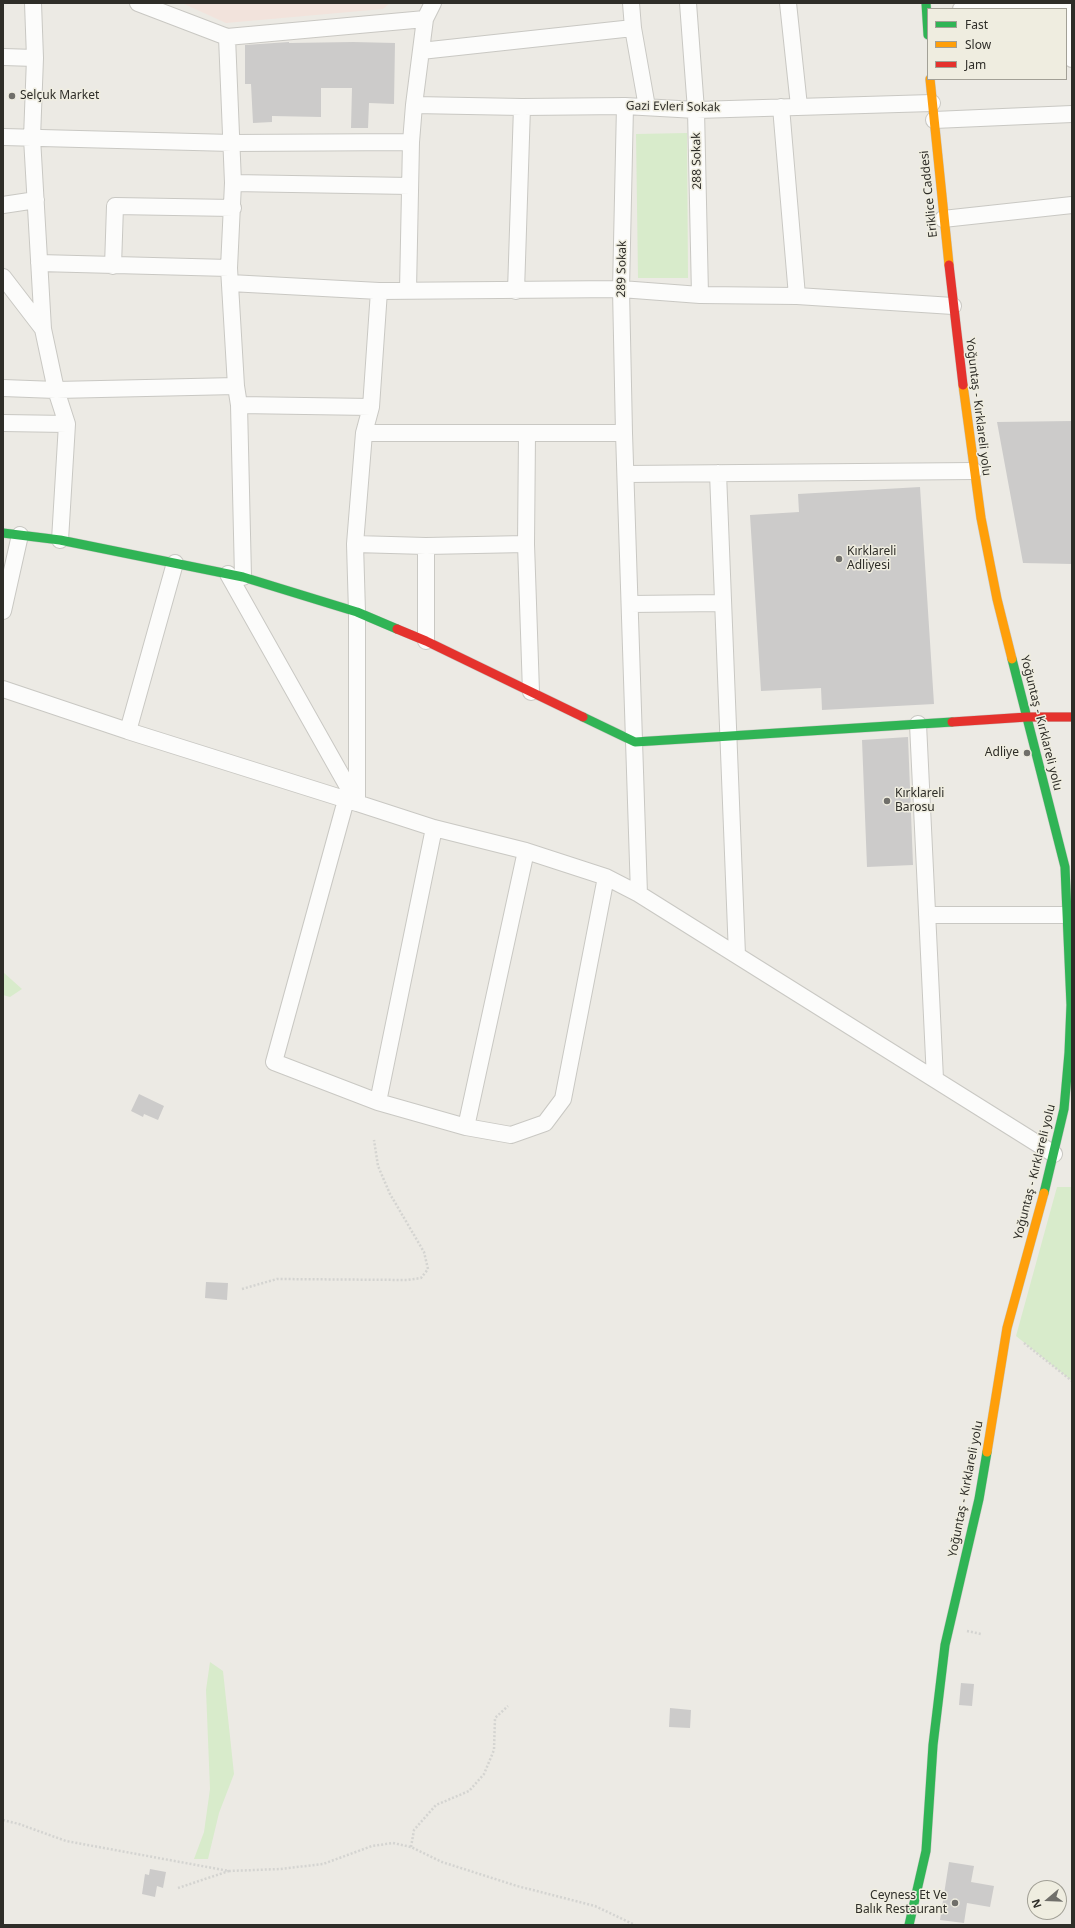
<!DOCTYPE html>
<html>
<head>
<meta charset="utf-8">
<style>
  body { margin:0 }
  #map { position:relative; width:1075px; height:1928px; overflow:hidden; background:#eceae4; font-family:"Noto Sans",sans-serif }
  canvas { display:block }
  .frame { position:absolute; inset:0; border:4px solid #2e2d28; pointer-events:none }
  .legend { position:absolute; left:927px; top:8px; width:140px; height:72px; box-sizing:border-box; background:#efede0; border:1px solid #a2a096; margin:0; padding:5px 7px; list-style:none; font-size:12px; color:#2e2d28 }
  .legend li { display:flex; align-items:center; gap:8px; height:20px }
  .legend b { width:20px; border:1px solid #a2a096 }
  .north { position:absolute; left:1027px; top:1880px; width:40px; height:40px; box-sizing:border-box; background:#efede0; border:1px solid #a2a096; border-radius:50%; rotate:251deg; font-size:11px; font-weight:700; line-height:16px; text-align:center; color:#2e2d28 }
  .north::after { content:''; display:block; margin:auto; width:14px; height:18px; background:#706f6a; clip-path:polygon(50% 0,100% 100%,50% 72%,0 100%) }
</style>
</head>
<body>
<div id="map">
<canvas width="1075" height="1928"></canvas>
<div class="frame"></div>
<ul class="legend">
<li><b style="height:5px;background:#30b455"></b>Fast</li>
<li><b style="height:5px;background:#ff9f0a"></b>Slow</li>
<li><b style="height:5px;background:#e5322d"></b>Jam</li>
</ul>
<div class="north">N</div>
</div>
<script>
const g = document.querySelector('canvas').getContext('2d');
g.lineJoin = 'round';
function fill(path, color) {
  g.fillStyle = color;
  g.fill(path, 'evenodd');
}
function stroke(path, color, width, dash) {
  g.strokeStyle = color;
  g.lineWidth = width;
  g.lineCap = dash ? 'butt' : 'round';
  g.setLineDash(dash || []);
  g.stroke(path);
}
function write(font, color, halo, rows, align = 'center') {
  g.font = font + ' "Noto Sans",sans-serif';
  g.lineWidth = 3;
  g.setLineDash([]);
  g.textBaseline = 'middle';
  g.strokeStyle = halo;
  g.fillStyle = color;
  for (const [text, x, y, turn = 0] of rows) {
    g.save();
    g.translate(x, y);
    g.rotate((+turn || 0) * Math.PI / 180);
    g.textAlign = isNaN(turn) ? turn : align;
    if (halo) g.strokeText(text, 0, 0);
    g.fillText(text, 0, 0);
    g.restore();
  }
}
fill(new Path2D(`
  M182 3H390L383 9 226 23Z`), '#f2e3dc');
fill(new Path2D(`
  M687 133 688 278H638L636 134Z
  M3 972 22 989 10 997 3 995Z
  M1057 1187H1072V1381L1016 1336Z
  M210 1662 223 1671 234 1774 219 1813 208 1859H194L204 1832 210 1789 206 1690Z`), '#d8ebcb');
fill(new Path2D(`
  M289 42V43L353 42 395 43 394 104 369 103 368 128H351L352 88H321V117L272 116V122L253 123 251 84H245V45Z
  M1072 421V564L1023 563 997 422Z
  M920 487 934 704 822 710 821 688 761 691 750 515 799 512 798 494Z
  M908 737 913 865 867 867 862 740Z
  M139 1094 164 1106 158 1120 144 1114 143 1117 131 1111Z
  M206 1282 228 1283 227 1300 205 1298Z
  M961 1683 974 1684 972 1706 959 1705Z
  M670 1708 691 1710 690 1728 669 1727Z
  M949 1862 974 1866 971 1882 994 1886 990 1907 967 1903 964 1923 940 1920Z
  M150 1869 166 1872 163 1888 157 1886 155 1897 142 1894 145 1874 149 1875Z`), '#cccbca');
const street = new Path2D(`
  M33 3 35 58 32 138 43 329 56 390 67 424 60 540
  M138 3 227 37 425 19
  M631 3 633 28 647 107
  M688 3 696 110 700 295
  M788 3 799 106
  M961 9 1072 8
  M1066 13 1072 59
  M227 37 233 183 229 268 236 386 239 405 243 577
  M421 51 633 28
  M3 57 35 58
  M414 105 522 107 625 106 696 110 932 103
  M625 106 621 289 624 433 639 894
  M781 107 797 296
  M934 120 1072 114
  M3 137 232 143 411 142
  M233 183 410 186
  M3 205 36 200
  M943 219 1072 205
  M39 263 229 268
  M113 266 115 206 233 208
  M3 277 43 329
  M230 283 379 291 621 289 700 295 797 296 953 306
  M408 290 411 142 414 105 425 19 433 3
  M516 291 522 107
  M3 388 56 390 236 386
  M239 405 371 407
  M3 423 67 424
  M364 433H624
  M718 473 737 955
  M626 474 974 471
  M355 544 426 546 526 544 527 434
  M526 544 531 692
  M175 563 128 731 357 803V612L355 544 364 433 371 407 379 291
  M228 574 357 803 434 828 526 851 606 877 639 894 1054 1154
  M630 604 723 603
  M3 611 20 535
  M426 641V546
  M3 689 128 731
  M918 724 935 1079
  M346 800 274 1062 378 1102
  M434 828 378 1102 466 1127 511 1135 545 1123 563 1099 606 877
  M927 915H1068
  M466 1127 526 851`);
const fast = new Path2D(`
  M926 3 928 35
  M3 533 60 540 243 577 357 612 397 629
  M1012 659 1065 867 1071 1005 1069 1053 1064 1109 1044 1193
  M583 717 635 742 952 722
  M909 1925 926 1851 933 1745 945 1645 979 1499 987 1452`);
const slow = new Path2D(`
  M930 79 949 265
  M963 385 981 518 997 599 1012 659
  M987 1452 1007 1328 1044 1193`);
const jam = new Path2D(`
  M949 265 963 385
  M397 629 426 641 583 717
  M952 722 1027 717H1072`);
stroke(street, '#c9c8c3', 18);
stroke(fast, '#c9c8c3', 10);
stroke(slow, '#c9c8c3', 10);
stroke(jam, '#c9c8c3', 10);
stroke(new Path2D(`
  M242 1289 277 1279 407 1280 421 1278 428 1269 424 1252 390 1194 378 1166 374 1140
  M1024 1343 1072 1381
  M967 1631 981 1634
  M3 1820 19 1824 66 1841 229 1871 280 1869 323 1864 372 1846 393 1843 411 1847 442 1862 517 1886 595 1906 635 1925
  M411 1847 414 1830 436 1805 469 1791 484 1774 494 1750 495 1718 508 1706
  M178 1888 229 1871`), '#d4d4d1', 2.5, [2, 2]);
stroke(street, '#fcfcfb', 16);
stroke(fast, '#30b455', 9);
stroke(slow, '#ff9f0a', 9);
stroke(jam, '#e5322d', 9);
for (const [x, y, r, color] of [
  [12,96,4,"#706f6a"],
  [839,559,4,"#706f6a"],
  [1027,753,4,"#706f6a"],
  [887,801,4,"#706f6a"],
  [955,1903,4,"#706f6a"]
]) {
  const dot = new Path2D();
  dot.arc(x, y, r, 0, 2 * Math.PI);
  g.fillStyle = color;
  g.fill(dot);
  stroke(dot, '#efede0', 1.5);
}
write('12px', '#2e2d28', '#efede0', [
  ["Selçuk Market",20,96],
  ["Kırklareli",847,552],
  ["Adliyesi",847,566],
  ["Adliye",1019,753,"right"],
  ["Kırklareli",895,794],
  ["Barosu",895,808],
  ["Ceyness Et Ve",947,1896,"right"],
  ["Balık Restaurant",947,1910,"right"]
], 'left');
write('12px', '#2e2d28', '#efede0', [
  ["Gazi Evleri Sokak",673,107,1],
  ["288 Sokak",697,161,-91],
  ["Eriklice Caddesi",929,194,-96],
  ["289 Sokak",622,269,-89],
  ["Yoğuntaş - Kırklareli yolu",978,407,83],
  ["Yoğuntaş - Kırklareli yolu",1041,723,76],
  ["Yoğuntaş - Kırklareli yolu",1035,1172,-76],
  ["Yoğuntaş - Kırklareli yolu",966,1489,-79]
]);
</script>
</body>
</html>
